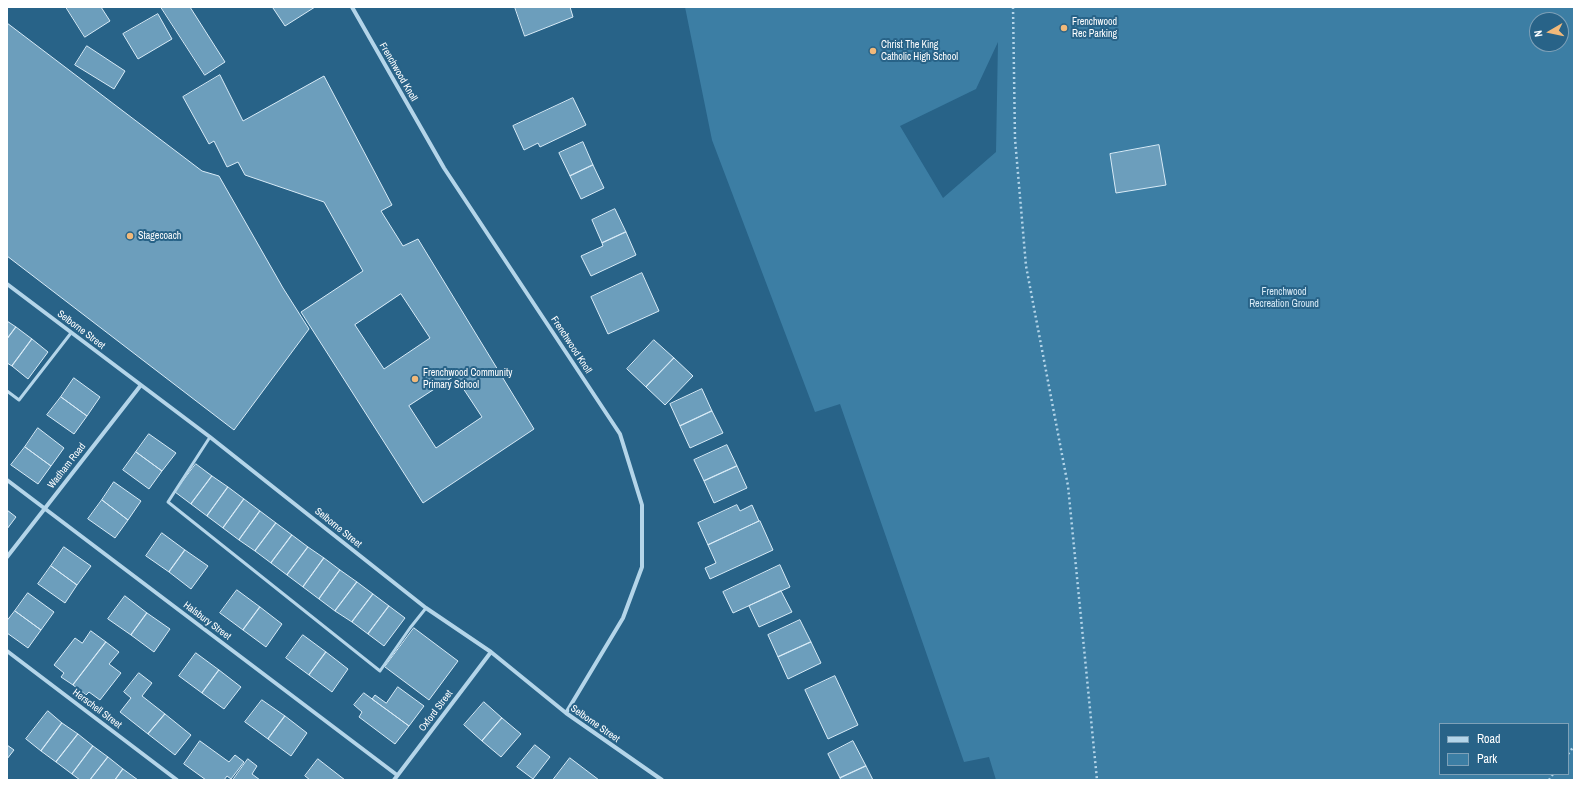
<!DOCTYPE html>
<html>
<head>
<meta charset="utf-8">
<style>
  body { margin:0 }
  #map { position:relative; width:1581px; height:787px; overflow:hidden; background:#286388; font-family:"Archivo Narrow",sans-serif }
  canvas { display:block }
  .frame { position:absolute; inset:0; border:8px solid #fff; pointer-events:none }
  .legend { position:absolute; left:1439px; top:723px; width:130px; height:52px; box-sizing:border-box; background:#286388; border:1px solid #7ea1b8; margin:0; padding:5px 7px; list-style:none; font-size:12px; color:#fff }
  .legend li { display:flex; align-items:center; gap:8px; height:20px }
  .legend b { width:20px; border:1px solid #7ea1b8 }
  .north { position:absolute; left:1529px; top:12px; width:40px; height:40px; box-sizing:border-box; background:#286388; border:1px solid #7ea1b8; border-radius:50%; rotate:261deg; font-size:11px; font-weight:700; line-height:16px; text-align:center; color:#fff }
  .north::after { content:''; display:block; margin:auto; width:14px; height:18px; background:#f1b97a; clip-path:polygon(50% 0,100% 100%,50% 72%,0 100%) }
</style>
</head>
<body>
<div id="map">
<canvas width="1581" height="787"></canvas>
<div class="frame"></div>
<ul class="legend">
<li><b style="height:5px;background:#b4d5e9"></b>Road</li>
<li><b style="height:11px;background:#3c7ea4"></b>Park</li>
</ul>
<div class="north">N</div>
</div>
<script>
const g = document.querySelector('canvas').getContext('2d');
g.lineJoin = 'round';
function fill(path, color) {
  g.fillStyle = color;
  g.fill(path, 'evenodd');
}
function stroke(path, color, width, dash) {
  g.strokeStyle = color;
  g.lineWidth = width;
  g.lineCap = dash ? 'butt' : 'round';
  g.setLineDash(dash || []);
  g.stroke(path);
}
function write(font, color, halo, rows, align = 'center') {
  g.font = font + ' "Archivo Narrow",sans-serif';
  g.lineWidth = 4;
  g.setLineDash([]);
  g.textBaseline = 'middle';
  g.strokeStyle = halo;
  g.fillStyle = color;
  for (const [text, x, y, turn = 0] of rows) {
    g.save();
    g.translate(x, y);
    g.rotate((+turn || 0) * Math.PI / 180);
    g.textAlign = isNaN(turn) ? turn : align;
    if (halo) g.strokeText(text, 0, 0);
    g.fillText(text, 0, 0);
    g.restore();
  }
}
fill(new Path2D(`
  M685 7H1574V780H996L989 757 964 762 840 404 815 412 712 140ZM1537 20H1561V44H1537ZM998 42 996 152 943 198 900 126 976 89ZM1440 724H1568V774H1440Z`), '#3c7ea4');
const building = new Path2D(`
  M66 7H101L110 21 85 37Z
  M161 7H190L225 62 205 75Z
  M275 7H315L285 26 273 8Z
  M515 7H570L573 17 525 36Z
  M158 14 172 39 138 59 123 34Z
  M7 23 202 171 219 176 283 288 309 329 234 430 7 256Z
  M87 46 125 71 114 89 75 65Z
  M220 75 243 121 324 76 392 205 381 211 403 246 418 239 534 429 423 503 301 312 363 271 324 202 245 175 238 162 227 167 214 141 209 144 183 97ZM401 294 430 338 384 369 355 325ZM455 376 482 417 436 448 409 406Z
  M573 98 586 125 540 147 538 143 524 150 513 126Z
  M583 142 593 165 570 176 559 153Z
  M1159 145 1166 185 1116 193 1110 154Z
  M593 165 604 188 581 199 570 176Z
  M615 209 626 232 602 243 592 220Z
  M626 232 636 255 591 276 581 256 603 246 602 243Z
  M642 273 659 311 608 334 591 297Z
  M7 321 16 327 7 339Z
  M16 327 32 339 12 366 7 363V339Z
  M32 339 48 352 28 379 12 366Z
  M654 340 674 358 646 387 627 369Z
  M674 358 693 376 665 405 646 387Z
  M74 378 100 397 87 416 61 397Z
  M702 389 712 411 680 426 670 404Z
  M61 397 87 416 74 434 47 415Z
  M712 411 723 433 690 448 680 426Z
  M38 428 64 448 51 466 25 447Z
  M149 434 176 453 162 471 136 452Z
  M727 445 737 466 704 481 694 460Z
  M25 447 51 466 38 484 11 465Z
  M136 452 162 471 149 489 123 470Z
  M196 464 212 476 191 504 175 492Z
  M737 466 747 488 714 503 704 481Z
  M212 476 228 487 207 516 191 504Z
  M114 482 141 501 128 520 102 500Z
  M228 487 244 499 223 528 207 516Z
  M244 499 260 511 239 540 223 528Z
  M102 500 128 520 115 538 88 519Z
  M737 505 740 511 752 505 759 521 708 545 698 523Z
  M7 510 16 517 7 529Z
  M260 511 276 523 255 551 239 540Z
  M760 521 773 550 710 579 705 568 716 563 708 545Z
  M276 523 292 535 271 563 255 551Z
  M162 533 185 550 169 572 146 556Z
  M292 535 308 547 287 575 271 563Z
  M64 547 91 566 77 585 51 566Z
  M308 547 324 558 303 587 287 575Z
  M185 550 208 566 191 589 169 572Z
  M324 558 340 570 319 599 303 587Z
  M780 565 790 587 733 613 723 592Z
  M51 566 77 585 65 603 38 584Z
  M340 570 357 582 335 611 319 599Z
  M357 582 373 594 352 622 335 611Z
  M237 590 260 607 243 630 220 613Z
  M781 591 792 612 759 627 749 606Z
  M28 593 54 612 41 630 15 611Z
  M373 594 389 606 368 634 352 622Z
  M125 596 147 613 131 635 108 619Z
  M389 606 405 618 384 646 368 634Z
  M260 607 282 624 266 647 243 630Z
  M15 611 41 630 28 648 7 633V621Z
  M147 613 170 629 154 652 131 635Z
  M800 620 811 642 778 657 768 635Z
  M414 628 458 661 429 700 385 667Z
  M91 631 106 642 73 685 61 677 64 673 54 665 75 638 82 643Z
  M303 635 326 652 309 675 286 658Z
  M106 642 119 652 109 664 121 673 100 700 89 692 86 695 73 685Z
  M811 642 821 663 788 679 778 657Z
  M326 652 348 669 332 692 309 675Z
  M196 653 219 670 202 693 179 676Z
  M219 670 241 687 224 709 202 693Z
  M139 673 152 683 142 696 165 714 148 734 120 712 131 698 124 692Z
  M835 676 858 725 828 739 805 690Z
  M398 687 424 706 409 726 372 699 375 695 386 703Z
  M364 693 409 726 395 744 359 717 362 712 354 705Z
  M262 700 285 716 268 739 245 722Z
  M484 702 502 718 482 741 464 725Z
  M48 711 62 723 41 751 26 739Z
  M165 714 191 735 175 755 148 734Z
  M285 716 307 733 291 756 268 739Z
  M502 718 521 734 501 757 482 741Z
  M62 723 78 734 56 762 41 751Z
  M78 734 93 746 72 774 56 762Z
  M200 741 229 762 235 755 244 762 231 779 227 776 224 780H206L184 764Z
  M853 741 866 766 840 778 828 754Z
  M7 745 14 750 7 759Z
  M535 745 550 757 533 779 517 767Z
  M93 746 108 757 90 780H80L72 774Z
  M108 757 123 769 115 780H90Z
  M570 758 599 780H553Z
  M248 759 257 766 252 774 260 780H233Z
  M318 759 345 780H310L305 776Z
  M866 766 873 780H841L840 778Z
  M123 769 138 780H115Z`);
fill(building, '#6c9ebc');
stroke(building, '#d8ebf7', 1);
stroke(new Path2D(`
  M1013 7 1015 139 1026 266 1068 486 1097 780
  M1568 754 1574 746
  M1549 780 1553 774`), '#b4d5e9', 2.5, [2, 3]);
stroke(new Path2D(`
  M7 391 19 400 71 333
  M210 437 168 502 380 671 410 628 426 608`), '#b4d5e9', 3);
stroke(new Path2D(`
  M352 7 444 168 620 434 642 505V567L623 618 566 713
  M7 284 210 437 426 608 491 652 566 713 662 780
  M7 480 397 775
  M7 557 141 385
  M7 651 177 780
  M394 780 491 652`), '#b4d5e9', 4);
for (const [x, y, r, color] of [
  [1064,28,4,"#f1b97a"],
  [873,51,4,"#f1b97a"],
  [130,236,4,"#f1b97a"],
  [415,379,4,"#f1b97a"]
]) {
  const dot = new Path2D();
  dot.arc(x, y, r, 0, 2 * Math.PI);
  g.fillStyle = color;
  g.fill(dot);
  stroke(dot, '#286388', 1.5);
}
write('10px', '#fff', '#286388', [
  ["Frenchwood",1072,22],
  ["Rec Parking",1072,34],
  ["Christ The King",881,45],
  ["Catholic High School",881,57],
  ["Stagecoach",138,236],
  ["Frenchwood Community",423,373],
  ["Primary School",423,385]
], 'left');
write('10px', '#fff', '#286388', [
  ["Frenchwood Knoll",398,72,60],
  ["Selborne Street",81,330,37],
  ["Frenchwood Knoll",571,345,57],
  ["Wadham Road",67,466,-52],
  ["Selborne Street",338,528,39],
  ["Halsbury Street",207,621,37],
  ["Herschell Street",97,709,37],
  ["Oxford Street",436,711,-53],
  ["Selborne Street",595,724,35]
]);
write('10px', '#d8ebf7', '#286388', [
  ["Frenchwood",1284,292],
  ["Recreation Ground",1284,304]
]);
</script>
</body>
</html>
